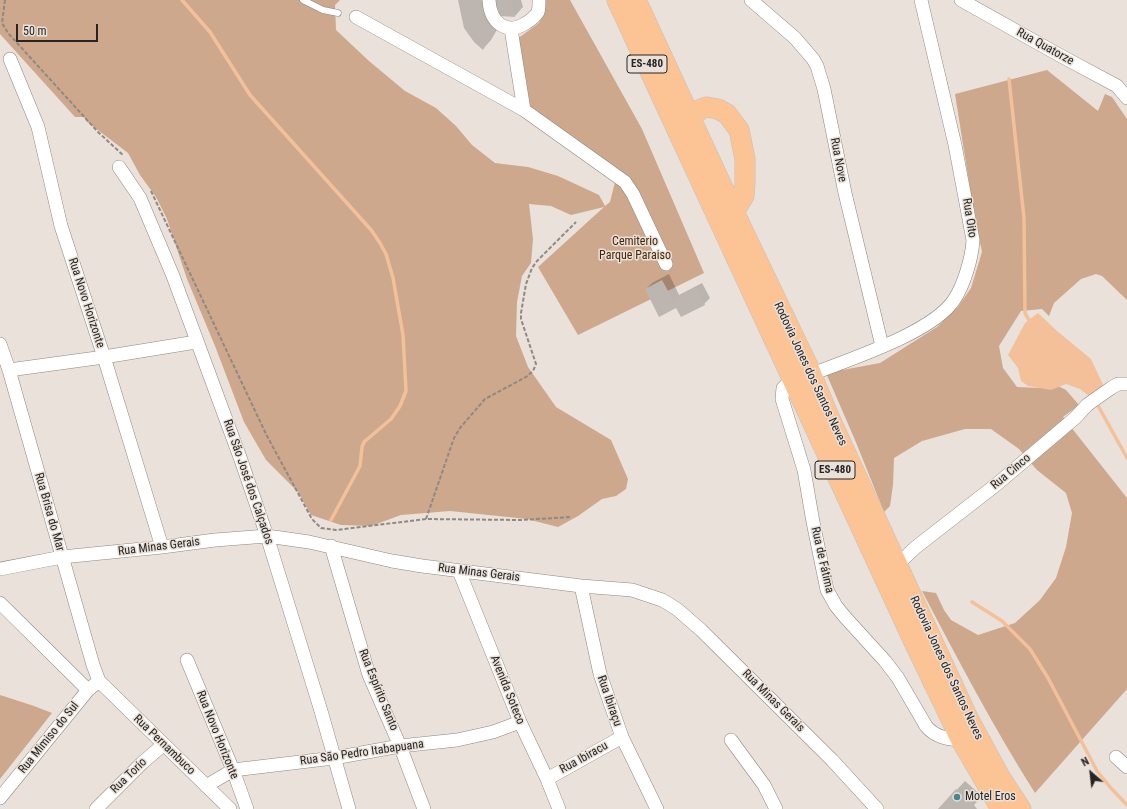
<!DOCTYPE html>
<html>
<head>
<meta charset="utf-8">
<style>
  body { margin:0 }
  #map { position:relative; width:1127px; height:809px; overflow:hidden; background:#e9e1da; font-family:"Roboto Condensed",sans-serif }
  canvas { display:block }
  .north { position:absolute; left:1071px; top:753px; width:40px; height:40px; -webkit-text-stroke:3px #e9e1da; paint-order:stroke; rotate:332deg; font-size:11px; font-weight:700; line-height:16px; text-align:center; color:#272422 }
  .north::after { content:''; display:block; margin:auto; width:14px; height:18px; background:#272422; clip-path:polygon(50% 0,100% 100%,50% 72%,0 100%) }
  .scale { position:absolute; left:16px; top:24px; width:82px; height:18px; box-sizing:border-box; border:2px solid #272422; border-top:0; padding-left:5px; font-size:12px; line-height:14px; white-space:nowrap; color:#272422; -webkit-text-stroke:3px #e9e1da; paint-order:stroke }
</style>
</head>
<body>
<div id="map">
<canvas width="1127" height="809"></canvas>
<div class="north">N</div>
<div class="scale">50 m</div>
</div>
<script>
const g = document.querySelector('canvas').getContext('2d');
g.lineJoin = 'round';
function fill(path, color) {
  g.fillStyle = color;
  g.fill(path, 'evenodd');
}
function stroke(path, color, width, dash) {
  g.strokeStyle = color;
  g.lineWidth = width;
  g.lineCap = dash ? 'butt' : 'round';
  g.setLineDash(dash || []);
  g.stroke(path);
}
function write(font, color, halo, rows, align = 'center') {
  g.font = font + ' "Roboto Condensed",sans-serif';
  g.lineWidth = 3;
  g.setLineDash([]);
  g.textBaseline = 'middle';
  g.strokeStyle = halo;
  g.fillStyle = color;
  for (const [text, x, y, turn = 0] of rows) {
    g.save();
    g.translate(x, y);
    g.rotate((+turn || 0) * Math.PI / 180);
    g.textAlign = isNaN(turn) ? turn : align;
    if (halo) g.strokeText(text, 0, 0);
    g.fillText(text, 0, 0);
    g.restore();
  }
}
fill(new Path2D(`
  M0 0H340L335 5 336 30 369 61 405 91 436 108 456 126 472 145 495 163 528 167 558 176 599 195 605 206 610 202 617 174 529 113 517 39 539 23 545 0H570L642 129 704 273 578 335 538 267 604 207 571 215 551 206 529 204 533 239 531 263 522 276 517 302 516 336 528 367 556 407 611 440 628 479 626 489 616 496 602 499 578 516 558 527 527 519 450 511 401 515 371 526 341 525 311 515 298 492 266 460 244 422 215 346 187 279 167 219 156 197 140 175 128 153 86 121 84 117H75L0 34Z
  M1047 70 1098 111 1105 94 1112 97 1127 119V300L1102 276 1096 274 1081 279 1054 303 1049 316 1042 309 1021 311 999 346 1003 368 1017 387 1038 388 1058 386 1066 390 1079 405 1063 417 1127 498V689L1035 793C994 728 958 660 922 591L936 593 944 610 951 620 978 635 1015 623 1040 600 1056 578 1066 547 1072 513 1066 493 1037 470 1019 449 991 429H965L922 441 894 458 893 485 890 506 884 512 855 440 826 373 880 363 937 327 958 307 971 288 982 252 973 207 955 94Z
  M0 695 34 706 52 713 0 779Z`), '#cda88c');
fill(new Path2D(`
  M1038 313 1057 331 1091 359 1105 389 1093 399 1080 389 1066 384 1051 390 1028 386 1021 381 1018 368 1008 355 1025 323Z`), '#f3c099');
fill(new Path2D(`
  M459 0H489L490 3 497 0H521L523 7 515 16 498 7 493 9 502 21 491 40 483 49Z
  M669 274 679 295 702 283 710 298 704 304 676 307 646 289 652 283Z
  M965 781 982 796 974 805 977 809H939Z`), '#0003');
stroke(new Path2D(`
  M182 0 210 32 250 95 372 231 380 243 386 254 393 278 403 335 406 391 400 406 391 419 364 442 362 447 360 466 331 520
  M1009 79 1024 218 1025 313 1031 324
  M1096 402 1127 458
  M972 602 1002 621 1030 649 1048 678 1097 771 1110 787 1127 805`), '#f3c099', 3.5);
fill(new Path2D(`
  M458 0H481L480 7 496 0H511L515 17 501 16 497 8 482 15 494 30 483 50 474 42 464 28Z
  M662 280 673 300 696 288 705 305 681 317 676 308 659 317 645 289Z
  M956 789 974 805 971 809H938Z`), '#bdb5af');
const lane = new Path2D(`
  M303 0 323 10 338 13`);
const street = new Path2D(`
  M489 0C490 22 506 36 526 23 531 20 535 17 538 12 539 9 539 4 539 0
  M751 0 795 38 813 59 817 66 824 89 845 193 882 346
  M961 0 1061 56 1117 86 1127 98
  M356 17 524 110 625 182 633 194 666 264
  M511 29 524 110
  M10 59 38 127 61 226 104 357 162 547
  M119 167 140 198 173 276 241 460 267 536 321 711 349 809
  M0 344 9 370 93 665 99 681 230 809
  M9 370 104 357 196 342
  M812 374C850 359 932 333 954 300 964 285 972 258 973 240L955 145 921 0
  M793 378 783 388 782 399 804 470 813 522 827 590 836 606 845 617 885 661 898 678 926 726C935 737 947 739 961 740
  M331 546 369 675 400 746 424 809
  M897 565 916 547 997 484 1075 418 1087 405 1111 388 1118 384H1127
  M0 569 62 557 162 547 215 540 267 536 309 542 392 561 422 566 581 586 632 590 662 600 669 604 678 610 701 630 832 760 877 809
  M459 571 520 722 547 779 559 809
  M581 586 600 674 622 737 657 809
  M0 603 88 690
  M187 660 233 770 247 809
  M731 740 764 785 776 809
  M1116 757 1127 767
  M547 779 622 737
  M206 786 233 770 334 758 400 746 457 740 493 732 520 722
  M0 798 88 690 99 681
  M96 809 142 763 163 745`);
const primary = new Path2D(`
  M617 0 914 642 961 740 1001 809
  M636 0 734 212 807 364 830 419 968 718 1000 777 1021 809
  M681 124 701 109 707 107 718 109 727 114 739 130 745 159V183L744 196 734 212`);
stroke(lane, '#8f8782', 7);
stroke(street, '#8f8782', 14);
stroke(primary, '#c3c2c1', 21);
stroke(new Path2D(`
  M5 0 2 23 8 33 98 132 124 156
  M151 191 267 436 312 519 321 528 336 530 426 519 521 520 571 517
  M426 519 454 438 460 428 485 399 526 377 533 371 536 364 521 319V313L526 284 532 268 537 261 576 222`), '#8f8984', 2, [4, 2]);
stroke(lane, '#fff', 6);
stroke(street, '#fff', 13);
stroke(primary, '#fcc494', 20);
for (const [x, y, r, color] of [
  [957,797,4,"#428892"]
]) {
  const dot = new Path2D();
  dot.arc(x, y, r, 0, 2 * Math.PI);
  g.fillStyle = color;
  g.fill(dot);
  stroke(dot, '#e9e1da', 1.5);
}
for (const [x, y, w] of [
  [647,64,40],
  [835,470,40]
]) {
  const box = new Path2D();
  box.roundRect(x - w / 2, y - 9, w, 18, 3);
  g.fillStyle = '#e9e1da';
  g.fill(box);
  stroke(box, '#272422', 1);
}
write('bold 11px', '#272422', null, [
  ["ES-480",647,64],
  ["ES-480",835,470]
]);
write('12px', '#272422', '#e9e1da', [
  ["Rua Quatorze",1045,47,29],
  ["Rua Nove",838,160,79],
  ["Rua Oito",969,218,81],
  ["Rua Novo Horizonte",86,303,72],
  ["Rodovia Jones dos Santos Neves",810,374,65],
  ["Rua Cinco",1011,472,-40],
  ["Rua São José dos Calçados",248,482,71],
  ["Rua Brisa do Mar",49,512,74],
  ["Rua Minas Gerais",159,547,-7],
  ["Rua de Fátima",822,560,77],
  ["Rua Minas Gerais",479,573,7],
  ["Rodovia Jones dos Santos Neves",946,668,65],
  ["Rua Espírito Santo",378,690,68],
  ["Avenida Soteco",507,690,68],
  ["Rua Ibiraçu",609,701,71],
  ["Rua Minas Gerais",773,701,45],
  ["Rua Novo Horizonte",217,735,68],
  ["Rua Mimiso do Sul",49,738,-51],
  ["Rua Pernambuco",164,745,44],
  ["Rua São Pedro Itabapuana",362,753,-8],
  ["Rua Ibiracu",584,758,-29],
  ["Rua Torio",129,776,-44]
]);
write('12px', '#452405', '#e9e1da', [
  ["Cemiterio",635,242],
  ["Parque Paraiso",635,256]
]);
write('12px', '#272422', '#e9e1da', [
  ["Motel Eros",965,797]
], 'left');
</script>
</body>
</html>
